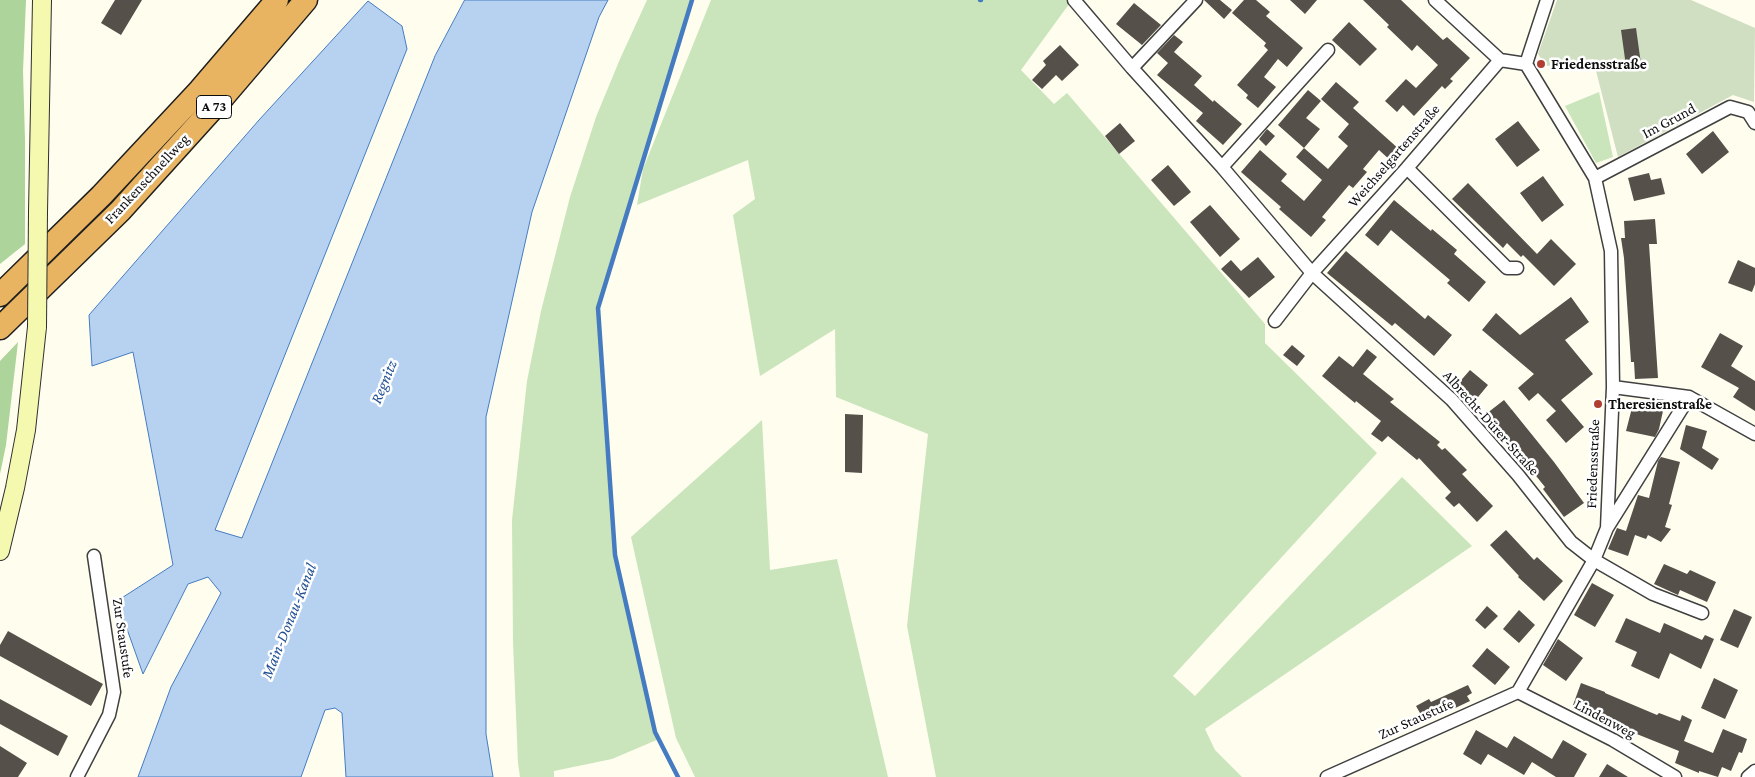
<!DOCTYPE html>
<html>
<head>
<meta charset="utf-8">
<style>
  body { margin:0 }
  canvas { display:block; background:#fefdee }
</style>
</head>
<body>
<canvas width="1755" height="777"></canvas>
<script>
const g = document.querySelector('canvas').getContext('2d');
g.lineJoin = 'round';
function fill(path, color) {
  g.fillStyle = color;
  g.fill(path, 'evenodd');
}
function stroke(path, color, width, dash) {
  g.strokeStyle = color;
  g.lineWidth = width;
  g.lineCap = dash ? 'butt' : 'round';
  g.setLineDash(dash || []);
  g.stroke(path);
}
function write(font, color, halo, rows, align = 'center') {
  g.font = font + ' "Crimson Pro",serif';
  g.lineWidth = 5;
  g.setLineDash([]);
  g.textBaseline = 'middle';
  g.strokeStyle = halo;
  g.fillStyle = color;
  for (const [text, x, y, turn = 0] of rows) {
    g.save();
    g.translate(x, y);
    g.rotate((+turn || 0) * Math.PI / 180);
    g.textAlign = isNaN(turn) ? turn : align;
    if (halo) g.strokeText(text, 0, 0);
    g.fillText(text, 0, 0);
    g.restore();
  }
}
fill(new Path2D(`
  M647 0H692L598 308 615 555 655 732 659 739 612 759 554 771V777H520L518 763 513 642 512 520 527 381 541 311 570 197 596 117 620 59Z
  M711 0H1072L1021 70 1054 104 1067 93 1265 324V343L1377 453 1173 676 1195 696 1402 477 1472 546 1205 729 1215 750 1242 777H936L907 626 928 434 836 397 835 329 760 376 733 215 755 199 748 160 637 205 643 169Z
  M1599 92 1613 157 1596 163 1565 106Z
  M762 420 770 570 837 559 888 777H695L676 738 631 537Z`), '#cae5bb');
fill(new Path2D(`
  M0 0H26L23 71 25 140V244L0 264Z
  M18 342 6 445 0 474V361Z`), '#acd49b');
fill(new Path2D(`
  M1557 0H1691L1755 28 1754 102 1733 95 1618 157 1593 59 1546 66 1538 54Z`), '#d0dec1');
const water = new Path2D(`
  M465 0H608L599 17 532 212 486 417V734L493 777H346L342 713 335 708 325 710 301 777H138L171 687 221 593 208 577 188 584 143 674 117 601 173 565 133 352 92 366 89 315 259 120 368 1 402 26 407 49 215 530 242 538 435 56Z`);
fill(water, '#b7d2f1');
stroke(water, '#457cc1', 1);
stroke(new Path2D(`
  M980 0H981
  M678 777 655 732 615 555 598 308 692 0`), '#457cc1', 4.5);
fill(new Path2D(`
  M115 0H142L121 35 101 23Z
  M1204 0H1220L1232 10 1224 19Z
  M1244 0H1256L1270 12 1266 16 1303 48 1287 67 1278 59 1264 77 1276 87 1258 108 1246 98 1248 95 1237 85 1268 50 1264 46 1266 43 1232 13Z
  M1290 0H1317L1305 14Z
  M1363 0H1401L1443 40 1447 37 1470 58 1450 79 1453 81 1445 89 1442 86 1414 116 1403 105 1397 112 1385 101 1406 79 1416 88 1438 65 1417 45 1412 51 1387 27 1389 25Z
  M1134 3 1161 25 1142 45 1116 24Z
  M1349 22 1377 49 1360 66 1332 40Z
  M1636 28 1641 64 1626 66 1621 30Z
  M1174 35 1183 42 1174 52 1202 76 1194 85 1213 102 1214 100 1242 124 1223 145 1196 121 1203 113 1157 75 1168 63 1157 53Z
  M1060 45 1079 65 1062 81 1056 75 1042 89 1032 80 1046 65 1043 61Z
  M1336 82 1359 102 1353 108 1400 150 1391 161 1379 150 1363 169 1367 172 1353 188 1349 185 1322 217 1326 220 1311 237 1279 209 1281 207 1241 172 1260 150 1287 174 1281 181 1304 201 1322 180 1296 157 1304 148 1328 169 1348 146 1338 137 1349 124 1321 99Z
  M1308 90 1321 101 1306 118 1320 129 1304 148 1278 125Z
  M1518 121 1540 150 1517 167 1495 139Z
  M1120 123 1135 141 1119 154 1105 136Z
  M1267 129 1275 136 1266 146 1259 139Z
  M1713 131 1729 152 1702 174 1686 154Z
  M1168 165 1191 192 1174 206 1151 180Z
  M1649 173 1651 180 1661 178 1665 194 1634 201 1628 178Z
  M1543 176 1564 205 1542 222 1520 193Z
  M1468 183 1537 254 1551 239 1576 264 1554 286 1523 255 1521 257 1507 243 1503 248 1452 199Z
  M1394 200 1431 231 1432 229 1457 250 1454 254 1486 282 1469 302 1447 283 1450 280 1391 230 1378 246 1365 235Z
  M1210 205 1240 239 1220 257 1190 222Z
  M1655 219 1657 244H1649L1658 378 1635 379 1634 362H1631L1624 258 1621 238H1625L1624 221Z
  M1346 251 1425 319 1428 315 1452 335 1434 356 1395 323 1392 326 1327 273Z
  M1258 257 1275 277 1249 298 1221 269 1231 260 1241 271Z
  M1738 260 1755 268V284L1752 292 1728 283Z
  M1571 297 1589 322 1565 340 1593 374 1561 400 1584 427 1566 443 1546 420 1556 411 1538 393 1529 401 1518 388 1534 374 1482 330 1496 313 1520 335Z
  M1720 333 1743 346 1731 366 1755 381V411L1733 397 1739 388 1701 367Z
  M1292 345 1305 356 1297 366 1283 355Z
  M1367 349 1377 357 1363 374 1394 399 1390 402 1440 442 1437 445 1442 450 1445 448 1467 470 1462 474 1493 506 1477 522 1459 503 1454 507 1445 498 1451 492 1419 458 1417 460 1388 436 1382 442 1371 434 1381 421 1356 401 1355 403 1322 376 1339 356 1353 367Z
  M1470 370 1488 385 1474 402 1456 386Z
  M1504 400 1554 462 1584 503 1564 517 1543 489 1545 487 1486 414Z
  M1633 404 1663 411 1659 429 1655 437 1626 431Z
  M845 414 863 415 862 473 845 472Z
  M1686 425 1707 431 1702 448 1719 459 1712 470 1680 449Z
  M1661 457 1680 462 1669 504 1672 505 1665 527 1671 529 1661 542 1648 535 1646 539 1635 535 1628 556 1608 549 1617 528 1626 531 1638 495 1649 498 1658 461Z
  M1506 530 1534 560 1537 557 1563 581 1544 601 1518 577 1519 576 1490 545Z
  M1664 564 1687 574 1690 570 1716 582 1707 602 1680 590 1678 595 1654 584Z
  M1592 583 1614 595 1595 627 1574 615Z
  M1487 606 1498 616 1485 629 1475 620Z
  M1734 609 1752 617 1738 648 1720 640Z
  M1519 610 1535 625 1519 643 1503 629Z
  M1626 618 1660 633 1664 623 1702 640 1705 635 1714 639 1701 669 1670 653 1659 679 1631 666 1637 652 1615 642Z
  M8 631 103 684 91 706 0 656V645Z
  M1558 639 1583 658 1566 681 1543 665Z
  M1487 648 1510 667 1495 685 1472 666Z
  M1714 678 1738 690 1725 719 1701 708Z
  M1581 683 1605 692V693L1657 715 1659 713 1680 721 1682 715 1692 720 1684 741 1713 753 1723 729 1747 739 1742 753 1739 752 1731 771 1722 767 1718 777 1699 771V773L1675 763 1679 751 1572 708Z
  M1468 685 1472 693 1467 696 1470 701 1449 711 1447 707 1424 720 1416 706 1429 699 1431 702Z
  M0 699 68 736 58 756 0 724Z
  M1476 730 1507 748 1514 736 1552 759 1563 740 1587 754 1574 777H1556L1532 762 1524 775 1488 754 1481 765 1463 754Z
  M0 746 27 763 18 777H0Z
  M1607 764 1628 777H1599Z`), '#55504a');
const street = new Path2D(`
  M1074 0 1132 68 1222 167 1312 273 1452 400 1518 475 1571 542 1594 560 1653 594 1702 613
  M1435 0 1500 60 1526 64
  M1132 68 1196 0
  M1222 167 1328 50
  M1407 168 1507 268H1517
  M1595 178 1730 107 1748 112 1755 123
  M1275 321 1312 273 1407 168 1500 60
  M1613 387 1689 397 1755 434
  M1607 528 1689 397
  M1518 692 1594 560 1607 528 1613 387 1611 251 1595 178 1526 64 1547 0
  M1518 692 1613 740 1675 777
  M77 777 109 715 114 692 94 556
  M1327 777 1518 692
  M1748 777 1755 771`);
const secondary = new Path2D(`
  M38 212 42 0
  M0 551 15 488 26 430 37 327`);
const highway = new Path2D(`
  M0 295 101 196 200 90 277 0
  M0 328 120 211 224 96 306 0`);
stroke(street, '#404040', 15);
stroke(secondary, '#2f2f2f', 20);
stroke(highway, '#1e1e1e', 25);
stroke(street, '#fff', 12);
stroke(secondary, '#f5f8af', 18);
stroke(highway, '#e8b462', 22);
const secondaryBridge = new Path2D(`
  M37 327 38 212`);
stroke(secondaryBridge, '#2f2f2f', 20, []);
stroke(secondaryBridge, '#f5f8af', 18);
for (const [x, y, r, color] of [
  [1541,64,5,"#b13f31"],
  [1598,404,5,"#b13f31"]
]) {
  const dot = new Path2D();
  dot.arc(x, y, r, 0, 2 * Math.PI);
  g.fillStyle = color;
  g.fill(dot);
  stroke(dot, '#fff', 2);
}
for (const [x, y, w] of [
  [214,107,35]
]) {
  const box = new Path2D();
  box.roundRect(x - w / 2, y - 11.5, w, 23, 4);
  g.fillStyle = '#fff';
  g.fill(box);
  stroke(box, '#0d0d0d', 1);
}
write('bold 14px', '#0d0d0d', null, [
  ["A 73",214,107]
]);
write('bold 15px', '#0d0d0d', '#fff', [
  ["Friedensstraße",1551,64],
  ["Theresienstraße",1608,404]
], 'left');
write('15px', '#0d0d0d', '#fff', [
  ["Im Grund",1669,121,-28],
  ["Weichselgartenstraße",1394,156,-49],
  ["Frankenschnellweg",147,179,-47],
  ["Albrecht-Dürer-Straße",1491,423,48],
  ["Friedensstraße",1593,464,-88],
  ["Zur Staustufe",123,638,82],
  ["Zur Staustufe",1416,719,-24],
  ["Lindenweg",1605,719,28]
]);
write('italic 16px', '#215094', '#fff', [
  ["Regnitz",384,382,-68],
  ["Main-Donau-Kanal",289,621,-68]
]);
</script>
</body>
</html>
